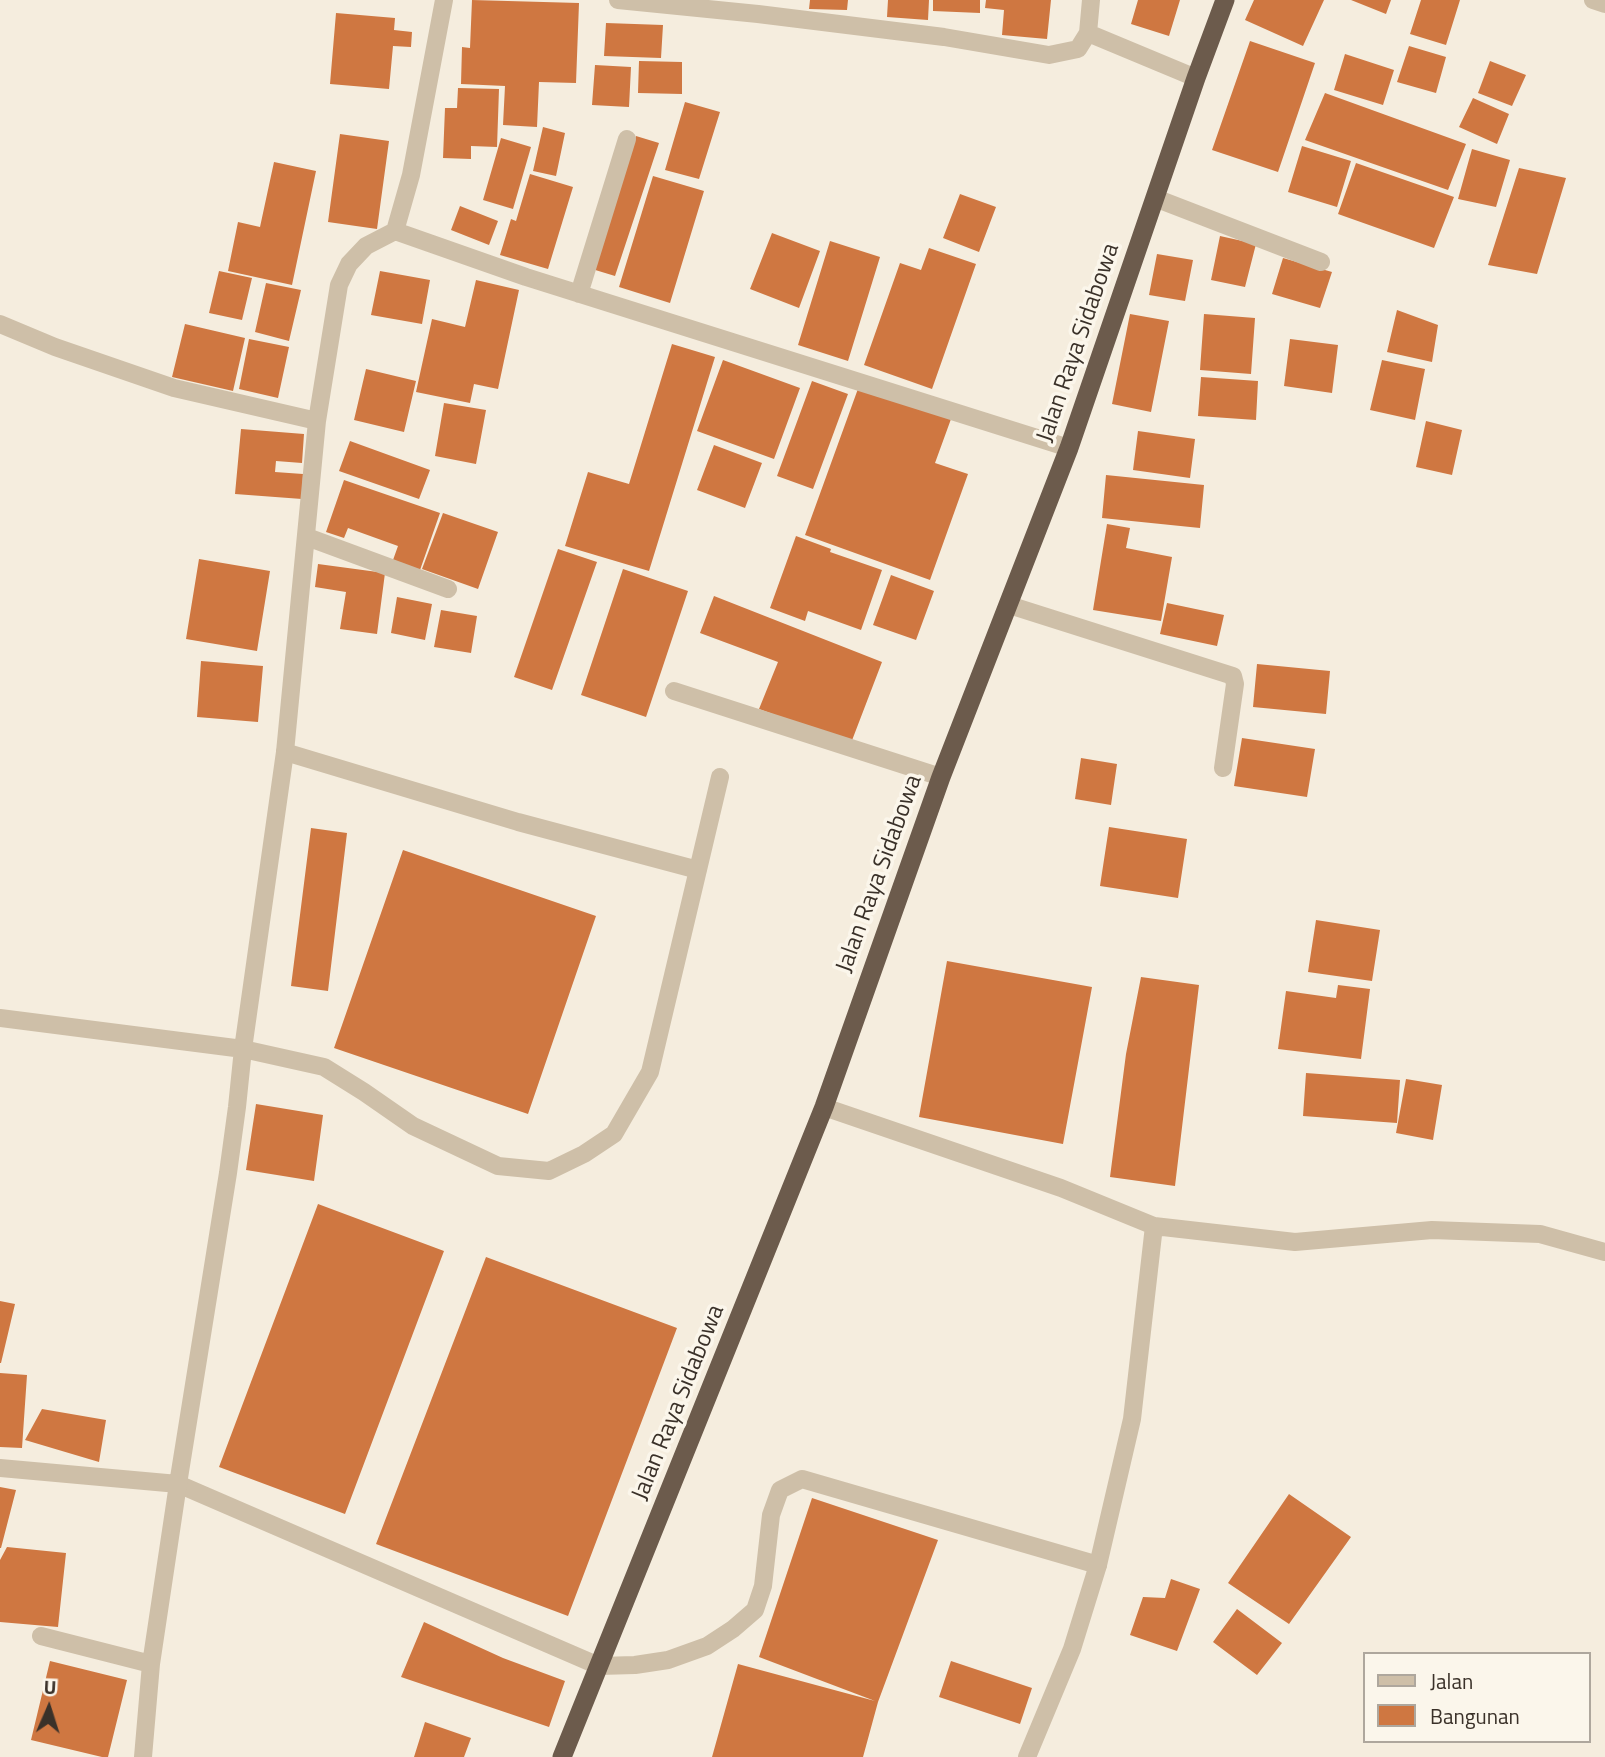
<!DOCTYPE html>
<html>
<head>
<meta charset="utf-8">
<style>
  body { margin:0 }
  #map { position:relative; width:1605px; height:1757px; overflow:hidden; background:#f5edde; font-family:"Titillium Web",sans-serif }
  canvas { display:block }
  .legend { position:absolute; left:1363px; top:1652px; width:228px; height:91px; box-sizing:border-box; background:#fbf6eb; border:2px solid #aea79d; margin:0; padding:9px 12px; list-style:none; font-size:21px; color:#3a3129 }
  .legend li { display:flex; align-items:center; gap:14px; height:35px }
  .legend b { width:35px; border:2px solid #aea79d }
  .north { position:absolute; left:14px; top:1673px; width:70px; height:70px; -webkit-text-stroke:5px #fbf6eb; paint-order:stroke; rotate:3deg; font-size:19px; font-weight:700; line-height:28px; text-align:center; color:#3a3129 }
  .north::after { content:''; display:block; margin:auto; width:24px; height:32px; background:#3a3129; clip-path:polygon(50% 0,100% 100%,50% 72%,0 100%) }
</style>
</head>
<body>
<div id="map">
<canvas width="1605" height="1757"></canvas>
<ul class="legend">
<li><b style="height:9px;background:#cebfa8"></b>Jalan</li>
<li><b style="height:19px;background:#cf7741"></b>Bangunan</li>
</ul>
<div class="north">U</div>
</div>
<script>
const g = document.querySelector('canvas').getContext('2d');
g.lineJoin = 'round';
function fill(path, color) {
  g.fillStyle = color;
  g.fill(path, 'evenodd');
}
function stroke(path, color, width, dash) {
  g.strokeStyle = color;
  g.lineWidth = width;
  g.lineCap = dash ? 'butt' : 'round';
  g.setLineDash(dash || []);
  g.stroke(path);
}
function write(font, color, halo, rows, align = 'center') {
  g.font = font + ' "Titillium Web",sans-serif';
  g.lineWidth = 7;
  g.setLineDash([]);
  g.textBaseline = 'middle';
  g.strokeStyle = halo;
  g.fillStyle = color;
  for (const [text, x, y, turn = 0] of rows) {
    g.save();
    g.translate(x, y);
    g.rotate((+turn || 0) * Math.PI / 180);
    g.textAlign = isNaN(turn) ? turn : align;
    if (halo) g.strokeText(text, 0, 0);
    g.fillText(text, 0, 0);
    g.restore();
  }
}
fill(new Path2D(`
  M472 0 579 3 576 83 539 82 537 127 503 125 505 86 461 84 462 47 470 48Z
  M810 0H848L847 10 809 9Z
  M888 0H929L928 20 887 17Z
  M933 0H980V13L933 11Z
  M986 0H1051L1047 39 1002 35 1004 10 985 8Z
  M1138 0H1180L1169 36 1131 24Z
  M1254 0H1324L1303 46 1245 20Z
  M1351 0H1391L1386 14Z
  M1421 0H1460L1446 45 1410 34Z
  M336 13 395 18 394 30 412 32 411 47 393 46 389 89 330 84Z
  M606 23 663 25 661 58 604 56Z
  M1250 41 1315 63 1278 172 1212 150Z
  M1409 46 1446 57 1436 93 1397 82Z
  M1345 54 1394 70 1383 105 1334 90Z
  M639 61 682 62V94L638 93Z
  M1490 61 1526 75 1512 106 1478 93Z
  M595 65 631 67 629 107 592 105Z
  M458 88 499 89 497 147 471 146V159L443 158 445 108H457Z
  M1325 93 1466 144 1448 190 1305 140Z
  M1473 98 1509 114 1497 144 1459 127Z
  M685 102 720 112 699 179 665 170Z
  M543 127 565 133 556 176 533 171Z
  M340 134 389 141 377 229 328 222Z
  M636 136 659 143 615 276 592 269Z
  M501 138 531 147 513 209 483 200Z
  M1302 146 1351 161 1337 207 1288 192Z
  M1472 149 1510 160 1496 207 1458 199Z
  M274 162 316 171 292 285 228 271 238 222 260 227Z
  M1356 163 1454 197 1434 248 1338 214Z
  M1519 168 1566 178 1537 274 1488 265Z
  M530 174 573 187 548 269 500 255 511 219 516 221Z
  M653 176 704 191 670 303 619 287Z
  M960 194 996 207 979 252 943 238Z
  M460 206 498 221 489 245 451 230Z
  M772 233 820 251 799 308 750 289Z
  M1220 236 1256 244 1245 287 1211 280Z
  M830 241 880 257 848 361 798 345Z
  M929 248 976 264 932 389 864 365 900 263 921 270Z
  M1157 254 1193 260 1185 301 1149 295Z
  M1283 258 1332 272 1320 308 1272 294Z
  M219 271 252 278 242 320 209 313Z
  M380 271 430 280 422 324 371 315Z
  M476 280 519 290 498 389 474 384 470 403 416 392 432 319 465 327Z
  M266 283 301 290 289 341 255 332Z
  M1397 310 1438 325 1432 362 1387 352Z
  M1130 314 1169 321 1151 412 1112 404Z
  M1204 314 1255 318 1251 374 1200 370Z
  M185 324 245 338 233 391 172 377Z
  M249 339 289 347 278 398 239 389Z
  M1290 339 1338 345 1332 393 1284 386Z
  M672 344 715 357 649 571 565 546 588 472 629 484Z
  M723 360 800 388 774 459 697 431Z
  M1382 360 1425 369 1415 420 1370 410Z
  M366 369 416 381 404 432 354 420Z
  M1201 377 1258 381 1256 420 1198 416Z
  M812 381 848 394 813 489 777 476Z
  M859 386 951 419 935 463 968 474 930 580 805 535Z
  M444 403 486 410 476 464 435 456Z
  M1426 421 1462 430 1452 475 1416 467Z
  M241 429 304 434 302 463 276 461 275 472 303 474 302 499 235 494Z
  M1138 431 1195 439 1190 478 1133 470Z
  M350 441 430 470 419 499 339 471Z
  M714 445 762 463 745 508 697 490Z
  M1106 475 1204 485 1200 528 1102 518Z
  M344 480 440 513 420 570 393 560 398 546 348 528 344 538 326 532Z
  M443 513 498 532 478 589 422 569Z
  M1107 524 1130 528 1126 548 1172 557 1161 621 1093 610Z
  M796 536 831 549 830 552 882 570 861 630 808 611 805 621 770 608Z
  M558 549 597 562 552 690 514 677Z
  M199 559 270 571 257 651 186 639Z
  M318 564 385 573 377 634 340 629 346 592 315 587Z
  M623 569 688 591 646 717 581 695Z
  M891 575 934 591 916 640 873 625Z
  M714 596 882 662 851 743 759 709 778 662 700 633Z
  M397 597 432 604 425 640 391 633Z
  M1167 603 1224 615 1217 646 1160 634Z
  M441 610 477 616 471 653 434 647Z
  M201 661 263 666 258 722 197 717Z
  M1257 664 1330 671 1326 714 1253 707Z
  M1242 738 1315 749 1307 797 1234 786Z
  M1081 758 1117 764 1111 805 1075 799Z
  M1109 827 1187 839 1178 898 1100 886Z
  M311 828 347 833 328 991 291 986Z
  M403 850 596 916 528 1114 334 1048Z
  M1316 920 1380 930 1372 981 1308 972Z
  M947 961 1092 987 1063 1144 919 1117Z
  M1141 977 1199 985 1175 1186 1110 1177 1126 1054Z
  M1338 985 1370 989 1361 1059 1278 1049 1286 991 1336 998Z
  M1306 1073 1400 1080 1397 1123 1303 1116Z
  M1406 1079 1442 1085 1433 1140 1396 1133Z
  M256 1104 323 1115 314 1181 246 1170Z
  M318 1204 444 1251 345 1514 219 1467Z
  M486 1257 677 1328 568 1616 376 1544Z
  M0 1301 15 1304 1 1363H0Z
  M0 1373 27 1375 22 1448 0 1447Z
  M42 1409 106 1420 99 1462 25 1440Z
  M0 1487 16 1490 1 1548H0Z
  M1289 1494 1351 1537 1289 1624 1228 1583Z
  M812 1498 938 1540 878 1702 863 1757H712L738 1664 875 1701 759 1657Z
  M7 1547 66 1553 58 1627 0 1622V1560Z
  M1171 1579 1200 1589 1177 1651 1130 1635 1143 1597 1165 1598Z
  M1237 1609 1282 1643 1257 1675 1213 1642Z
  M424 1622 503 1658 565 1681 549 1727 401 1677Z
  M50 1661 127 1680 108 1757H102L31 1740Z
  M951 1661 1032 1688 1020 1724 939 1697Z
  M425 1722 471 1738 464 1757H414Z`), '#cf7741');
stroke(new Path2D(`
  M1593 0 1605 4
  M674 691 941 777
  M285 752 518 822 698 870
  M243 1049 324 1067 364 1092 413 1126 498 1166 549 1171 584 1154 614 1134 650 1072 720 777
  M178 1484 599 1666 635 1665 668 1660 707 1646 733 1629 755 1610 763 1586 771 1515 780 1490 802 1479 1098 1565`), '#cebfa8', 18);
stroke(new Path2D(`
  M444 0 411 175 395 231 526 277 1069 448
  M618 0 758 14 944 37 1049 55 1078 49 1088 33
  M1091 0 1088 33 1196 78
  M1155 198 1321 262
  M579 294 627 139
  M0 324 55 347 174 388 317 421
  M307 537 448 589
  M1009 605 1233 676 1235 684 1223 768
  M0 1018 243 1049
  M824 1107 1061 1188 1154 1226 1295 1242 1432 1230 1540 1234 1605 1252
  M0 1468 178 1484
  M41 1636 151 1664
  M143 1757 151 1664 178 1484 228 1173 237 1107 243 1049 285 752 317 421 339 285 349 264 366 246 395 231
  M1027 1757 1072 1649 1098 1565 1132 1419 1154 1226`), '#cebfa8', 18);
stroke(new Path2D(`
  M562 1757 824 1107 941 777 1069 448 1196 78 1225 0`), '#6c5b4c', 19);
write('24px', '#3a3129', '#fbf6eb', [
  ["Jalan Raya Sidabowa",1079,343,-71],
  ["Jalan Raya Sidabowa",880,874,-70],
  ["Jalan Raya Sidabowa",679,1403,-68]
]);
</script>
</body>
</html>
